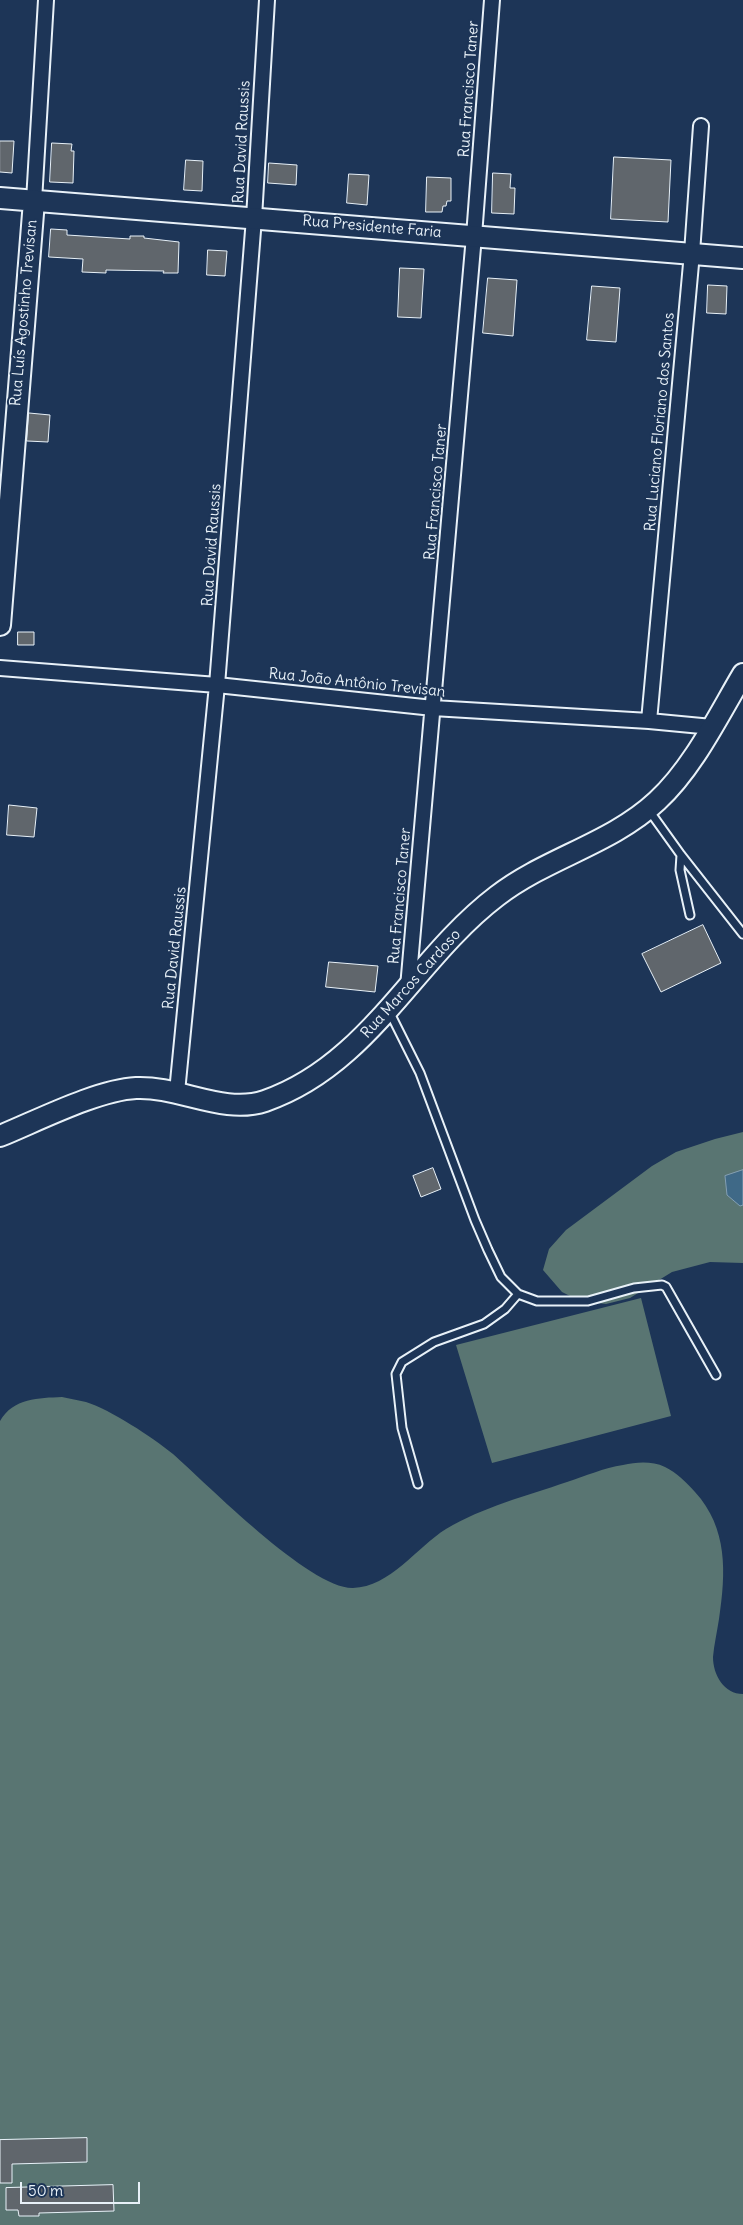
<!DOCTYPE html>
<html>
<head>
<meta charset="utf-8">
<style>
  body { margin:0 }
  #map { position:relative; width:743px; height:2225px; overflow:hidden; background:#1d3557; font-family:Delius,sans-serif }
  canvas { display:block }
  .scale { position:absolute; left:20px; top:2182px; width:120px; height:22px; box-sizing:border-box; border:2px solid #e8f1f8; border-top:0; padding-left:6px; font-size:15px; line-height:18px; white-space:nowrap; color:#e8f1f8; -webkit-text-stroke:4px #1d3557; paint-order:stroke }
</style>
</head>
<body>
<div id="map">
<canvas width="743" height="2225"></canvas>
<div class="scale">50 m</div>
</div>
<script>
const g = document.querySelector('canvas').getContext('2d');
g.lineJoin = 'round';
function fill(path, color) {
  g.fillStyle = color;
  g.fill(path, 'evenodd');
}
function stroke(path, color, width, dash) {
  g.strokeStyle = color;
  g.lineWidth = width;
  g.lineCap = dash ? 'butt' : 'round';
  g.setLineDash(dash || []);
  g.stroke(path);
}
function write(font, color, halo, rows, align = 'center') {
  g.font = font + ' Delius,sans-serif';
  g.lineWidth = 4;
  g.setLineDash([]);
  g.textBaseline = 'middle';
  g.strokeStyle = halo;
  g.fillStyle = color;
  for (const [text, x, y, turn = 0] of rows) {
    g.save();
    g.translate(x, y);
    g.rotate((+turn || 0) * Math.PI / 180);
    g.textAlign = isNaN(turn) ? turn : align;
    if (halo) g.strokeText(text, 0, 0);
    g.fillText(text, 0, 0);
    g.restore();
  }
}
fill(new Path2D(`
  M743 1132V1263L710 1262 672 1272 630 1298 606 1304 580 1301 562 1292 543 1270 549 1249 566 1230 652 1166 676 1152 715 1139Z
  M641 1298 671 1416 492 1463 456 1345Z
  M62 1397C70 1399 78 1400 86 1402 111 1410 152 1437 173 1454 207 1484 310 1589 353 1588 390 1587 417 1547 446 1529 483 1507 526 1496 567 1482 585 1476 604 1468 623 1465 637 1462 652 1461 665 1467 676 1472 687 1483 695 1492 728 1528 726 1573 719 1619 717 1632 714 1645 713 1657 713 1675 724 1694 743 1694V2225H0V1421C13 1398 39 1398 62 1397Z`), '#597572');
const water = new Path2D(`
  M743 1170V1205L740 1206 727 1195 725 1176Z`);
fill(water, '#3f6987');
stroke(water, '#839fb4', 1);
const building = new Path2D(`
  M0 141H14L12 173 0 172Z
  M52 143 72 144 71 151H74L73 183 50 182Z
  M614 157 671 160 668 222 611 219Z
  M186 160 203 161 202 191 184 190Z
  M269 163 297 165 296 185 268 183Z
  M493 173 511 174 510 188H515L514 214 492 213Z
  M349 174 369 175 367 205 347 203Z
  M427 177 451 178V201H447L446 206H443L442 212H426Z
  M51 229 67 230V235L130 239V236H144V238L179 242 178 273H163L164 271 106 270V273L82 272 83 259 49 257Z
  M208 250 227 251 225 276 207 275Z
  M400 268 424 269 421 318 398 317Z
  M488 278 517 280 513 336 483 333Z
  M708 285 727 286 726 314 707 313Z
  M592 286 620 288 616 342 587 340Z
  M29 413 50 415 48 442 27 441Z
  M18 632H34V645H18Z
  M9 805 37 808 34 837 7 835Z
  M703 925 721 963 661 992 642 954Z
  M329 962 378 966 375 992 326 987Z
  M433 1168 441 1189 421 1197 413 1176Z
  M87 2138V2162L12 2164V2183H0V2140Z
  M113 2185 114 2211 39 2213V2216H19L18 2210H6V2188Z`);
fill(building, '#60666c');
stroke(building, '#e8f1f8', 1);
const lane = new Path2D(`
  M648 809 681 855 743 934
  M681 855 680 870 690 915
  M389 1011 420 1073 475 1220 488 1250 501 1277 518 1294 537 1301H588L634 1288 662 1285 666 1287 716 1375
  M418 1484 402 1428 396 1374 402 1362 434 1342 484 1324 505 1309 518 1294`);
const street = new Path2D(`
  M34 201 46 0
  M0 668 217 685 433 708 649 721 712 727
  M649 721 692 253 701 126
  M408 987 474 236 492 0
  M177 1092 217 685 254 218 267 0`);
const secondary = new Path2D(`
  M0 198 743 258
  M0 625 34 201
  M0 1136C37 1121 97 1090 136 1088 179 1086 223 1115 265 1101 369 1065 414 959 497 896 546 858 611 844 657 801 693 768 718 716 743 674`);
stroke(lane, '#e8f1f8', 11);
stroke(street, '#e8f1f8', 18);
stroke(secondary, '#e8f1f8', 24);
stroke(lane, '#1d3557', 7);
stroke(street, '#1d3557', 14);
stroke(secondary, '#1d3557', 20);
write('15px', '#e8f1f8', '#1d3557', [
  ["Rua Francisco Taner",469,89,-86],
  ["Rua David Raussis",242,142,-87],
  ["Rua Presidente Faria",372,227,5],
  ["Rua Luís Agostinho Trevisan",24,313,-85],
  ["Rua Luciano Floriano dos Santos",660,422,-85],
  ["Rua Francisco Taner",436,492,-85],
  ["Rua David Raussis",212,545,-86],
  ["Rua João Antônio Trevisan",357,683,6],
  ["Rua Francisco Taner",400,896,-85],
  ["Rua David Raussis",175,948,-84],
  ["Rua Marcos Cardoso",411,984,-48]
]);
</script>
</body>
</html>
